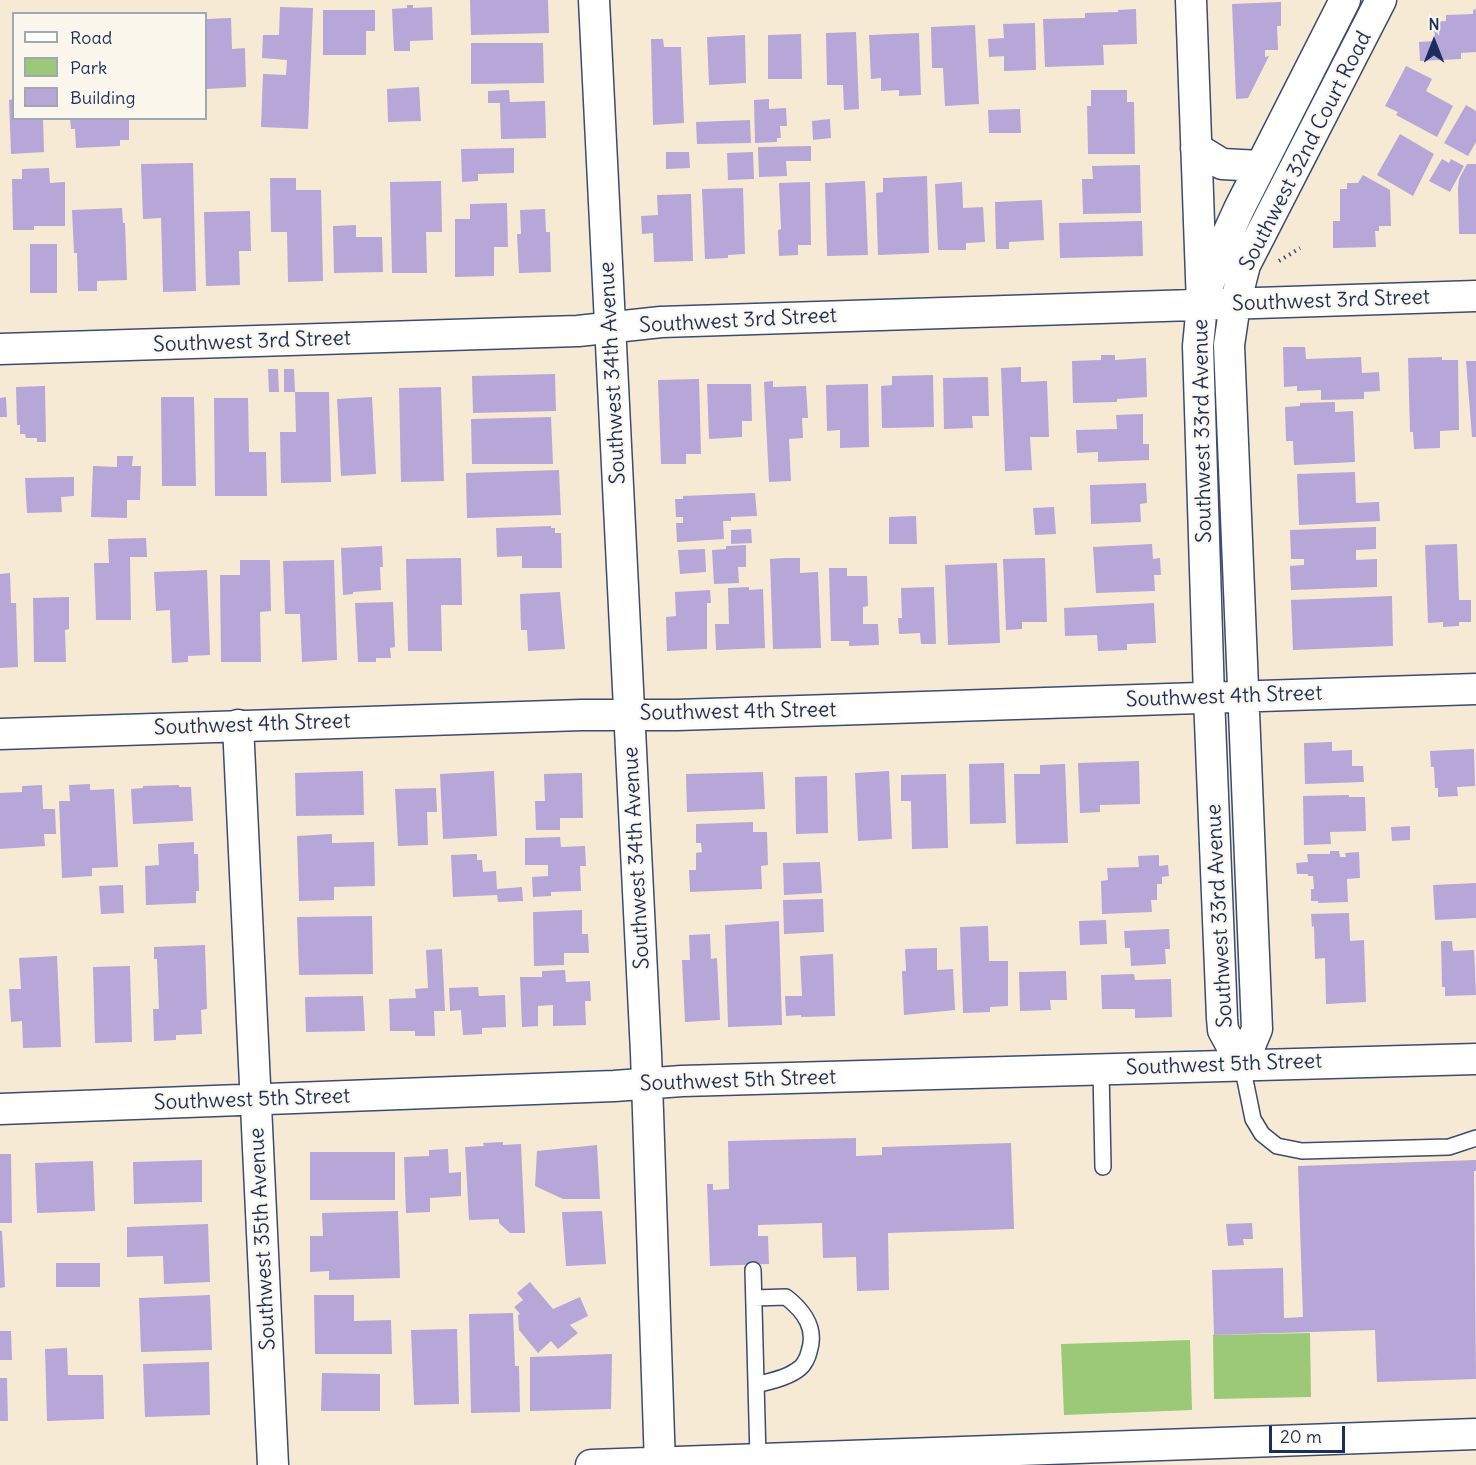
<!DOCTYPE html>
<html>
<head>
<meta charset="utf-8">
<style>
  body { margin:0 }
  #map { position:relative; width:1476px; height:1465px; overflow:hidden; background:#f6ead5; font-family:Delius,sans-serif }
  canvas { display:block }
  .legend { position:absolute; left:12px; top:12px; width:195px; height:108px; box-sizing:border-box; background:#fbf7ec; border:2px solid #a1a7b3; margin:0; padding:8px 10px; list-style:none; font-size:18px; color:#1b2f5e }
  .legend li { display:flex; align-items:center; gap:12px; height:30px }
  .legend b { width:30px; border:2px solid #a1a7b3 }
  .north { position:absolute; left:1404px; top:12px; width:60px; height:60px; -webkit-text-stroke:4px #fbf7ec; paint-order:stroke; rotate:0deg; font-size:16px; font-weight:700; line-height:24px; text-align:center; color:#1b2f5e }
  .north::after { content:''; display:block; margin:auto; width:21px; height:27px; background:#1b2f5e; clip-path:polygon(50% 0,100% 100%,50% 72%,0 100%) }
  .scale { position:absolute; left:1269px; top:1426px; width:76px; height:27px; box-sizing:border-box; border:3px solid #1b2f5e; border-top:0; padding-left:8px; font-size:18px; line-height:21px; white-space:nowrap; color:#1b2f5e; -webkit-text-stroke:4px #fbf7ec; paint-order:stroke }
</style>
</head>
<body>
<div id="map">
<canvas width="1476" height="1465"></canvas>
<ul class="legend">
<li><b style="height:8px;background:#fff"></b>Road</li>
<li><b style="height:16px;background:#9bc978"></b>Park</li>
<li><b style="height:16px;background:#b7a6d8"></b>Building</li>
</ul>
<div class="north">N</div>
<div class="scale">20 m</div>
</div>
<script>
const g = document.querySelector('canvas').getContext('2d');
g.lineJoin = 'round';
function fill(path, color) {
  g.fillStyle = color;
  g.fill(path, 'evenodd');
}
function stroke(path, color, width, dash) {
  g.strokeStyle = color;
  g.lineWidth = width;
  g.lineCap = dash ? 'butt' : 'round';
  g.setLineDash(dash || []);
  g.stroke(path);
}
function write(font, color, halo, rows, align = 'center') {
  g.font = font + ' Delius,sans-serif';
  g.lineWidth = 4.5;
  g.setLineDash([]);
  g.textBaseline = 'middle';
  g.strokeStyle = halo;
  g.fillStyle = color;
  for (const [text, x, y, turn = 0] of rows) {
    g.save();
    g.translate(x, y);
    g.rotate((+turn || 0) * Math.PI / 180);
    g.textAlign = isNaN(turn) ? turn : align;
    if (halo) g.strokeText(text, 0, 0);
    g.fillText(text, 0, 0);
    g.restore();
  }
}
fill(new Path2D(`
  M1310 1333 1311 1397 1214 1399 1213 1335Z
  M1190 1340 1192 1410 1064 1415 1061 1344Z`), '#9bc978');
fill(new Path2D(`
  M470 0H548L549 33 471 35Z
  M1281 2V26H1277L1278 50H1265V57L1269 56 1248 98 1236 99 1232 4Z
  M407 5H413V8L432 7 433 40 410 41V51H394L392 9 407 8Z
  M280 7 313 8 308 129 261 127 263 74 286 75 287 60 262 58 263 35H279Z
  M1136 9 1137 44 1103 45 1104 65 1045 67 1043 19 1085 18V13L1118 12V10Z
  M1476 9V52L1461 53V59L1420 61 1419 42 1435 41 1434 22 1446 21V15L1473 14V10Z
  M323 10H375V31H366V55H323Z
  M231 18 232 49 245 48 246 87 206 89V19Z
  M1035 23 1036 70 1004 71V56L989 57 988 39 1004 38 1003 24Z
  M975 25 979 104 945 106 943 68H932L931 27Z
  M856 32 859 109 844 110 843 85H827L826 33Z
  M919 33 921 95 899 96V90L881 91V78L871 79 869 35Z
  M801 34 802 79H768V35Z
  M745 35 746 83 709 85 707 37Z
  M651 39H663L664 47H681L684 123 653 125Z
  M471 43H543L544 83 471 84Z
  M1406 66 1432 79 1426 91 1453 106 1437 137 1396 115 1398 112 1385 106Z
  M419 87 421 121 388 122 387 89Z
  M509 90 510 102 545 101 546 138 501 139 500 103H488V91Z
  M1091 90H1127V102H1134L1135 154H1088L1087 106H1091Z
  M14 99V118H43L44 152 11 154 9 100Z
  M769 99V109L786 108 787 126H780L781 138H777V142L755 143 754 100Z
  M1466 105 1476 111V142L1468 156 1444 143Z
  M1020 109 1021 133H989L988 110Z
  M70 118H129V140H120V146L76 148 75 129H71Z
  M830 119 831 138 813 140 812 121Z
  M750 120 751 143 697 144 696 122Z
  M1400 134 1434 154 1413 196 1377 175Z
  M811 146V161H786L787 176 759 177 758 147Z
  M514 148V173L478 174V181L462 182 461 149Z
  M666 152H689L690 168 666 169Z
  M753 152 754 179 728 180 727 153Z
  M1442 159 1449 163 1451 159 1464 166 1450 192 1429 181Z
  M193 163 196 291 163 292 161 218 143 219 141 164Z
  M1467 164H1476V234H1459L1458 189 1459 179Z
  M1140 165 1141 213 1083 214 1082 179H1093L1092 166Z
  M49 168 50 183 65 182V226H34V230H13L12 179H22V169Z
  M1363 175 1390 190 1391 226H1379V231H1375L1376 247 1333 248V221H1340V189H1347V183H1358Z
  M927 176 929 253 878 255 876 193 883 192V178Z
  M270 178H296V190H321L323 281 288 282 287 232H271Z
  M441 181 442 232H426L427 273H392L390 182Z
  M865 181 868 255 827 256 825 183Z
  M810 182 811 245H798V255L779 256 778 230 781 229 779 183Z
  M962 182 963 208 983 207 985 242 966 243V250H938L935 184Z
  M743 188 745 254 728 255V258L705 259 702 189Z
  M691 194 693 261 654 262 653 233 642 234 641 216 658 215 657 195Z
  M1042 200 1044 240 1009 242V249H996L995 202Z
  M507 203 508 247H494V276L455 277V219H470V204Z
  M122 208 123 223H125L127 280 97 281V291H78L77 253H74L72 210Z
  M545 209 546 232H550L551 272 519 273 517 234H521L520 210Z
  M250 211 251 251H239L240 285 206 286 204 212Z
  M1142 221 1143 256 1060 258 1059 223Z
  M356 225V237H382L383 272 334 273 333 226Z
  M30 244H57V293H30Z
  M1283 347H1305L1306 359 1361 357 1362 373 1379 372 1380 391 1364 392V399L1321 400V390L1297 391V386L1284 387Z
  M1101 355H1115V360L1146 358 1147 397 1117 399V402L1073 403 1072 361 1101 360Z
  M1442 357V360H1458L1459 430 1440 431V448L1414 449 1413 432H1410L1408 358Z
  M1466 361H1476V437H1472Z
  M1021 367V382L1047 381 1049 437H1030L1032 470 1005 471 1001 368Z
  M268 369H278L279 392H269Z
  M284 369H294L295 392H329L331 482 281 483 280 432H296L295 392H284Z
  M555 374 556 411 473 413 472 376Z
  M933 375 934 427 882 428 881 386 892 385V376Z
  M988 377 989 416H972L973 428 944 429 943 378Z
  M699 379 701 454H686V464H661L658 380Z
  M773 381V387L806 386 808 418H802L803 438 789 439 791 481 769 482 764 382Z
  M707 384H751L752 421H742V437L709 439Z
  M868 384 869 447 840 448V430L827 431 826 385Z
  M45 386 46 442H37V438H26L25 434H20V425H17L16 387Z
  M441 387 444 481 401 482 399 388Z
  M6 397 7 417H0V398Z
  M161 397H194L196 486H162Z
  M372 397 376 474 341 476 337 399Z
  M214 398H248L249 452H266L267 496H215Z
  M1335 402V412L1353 411 1355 462 1294 465 1293 441H1286L1285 407 1300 406V403Z
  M1143 414V444H1149V460L1098 462V452L1077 453 1076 430 1117 429 1116 415Z
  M551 417 553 464H472L471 419Z
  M117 456H133L132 466H141L140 500H127V518L91 517 93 466 117 467Z
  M559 470 561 515 467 518 466 473Z
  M1355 472 1356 503 1379 502 1380 521 1299 525 1297 474Z
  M74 477V496L61 497 62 512 27 513 25 478Z
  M1146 483 1147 503 1140 504 1141 522 1091 524 1090 485Z
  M755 493 757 516 731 517V521H723L724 539 677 542 676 523H683V517H676L675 499H683V496Z
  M1054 507 1056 534 1035 535 1033 508Z
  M916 516 917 544H889V517Z
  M551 526V528H555V533H561L562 568H522V556L497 557 496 528Z
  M1376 527V549L1356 550V560L1377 559V587L1291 590 1290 566 1304 565V559H1291L1290 530Z
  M751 529 752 543 731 544V530Z
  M146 538 147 557H130L131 620H96L94 563H109L108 539Z
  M1152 544 1153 559 1160 558 1161 575H1154L1155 591 1096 593 1093 547Z
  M1457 544 1459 600H1471V622H1459V626L1443 627V622L1428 623 1425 545Z
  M746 545V567H738L739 583 714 584 712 550 726 549V546Z
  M382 546 383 567H380L381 590 353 592V594L343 595 341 548Z
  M705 549 706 572 680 574 678 550Z
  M461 558 462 605H441L442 651H408L406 559Z
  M785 558H800V573L818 572 821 648 773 649 770 559Z
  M1045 558 1047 622H1022V629L1006 630 1003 559Z
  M240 560H270L271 611 260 612 261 662H221L220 575H240Z
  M334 560 337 660 302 662 300 614H285L283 561Z
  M997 563 1000 643 948 645 945 565Z
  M829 568H847V576H867L868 606 863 607V624H878L879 645 849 646V641H831Z
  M207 570 210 655 188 656V662L172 663 170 610 156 611 154 572Z
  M10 573 11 603H16L18 667 0 668V574Z
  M749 587V590L763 589 765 648 716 650 715 624H729L728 588Z
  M934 587 936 644H921L920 633 899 634 898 618H902L901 588Z
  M710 590 711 603H707V649L667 651 666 617 676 616 675 592Z
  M560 592 565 649 528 651 527 630H521L520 594Z
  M1392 596 1393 646 1293 650 1291 600Z
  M69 597V629L65 630 66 662H34L33 598Z
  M393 602 395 647 390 648 391 658H376V662H358L355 603Z
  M1154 603 1156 643 1127 644V650L1098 651 1097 635 1065 636 1064 608Z
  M1332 742V751L1352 750V766H1363L1364 782 1305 784 1304 743Z
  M1474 749 1475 786 1457 787 1458 796 1438 797V788H1435L1434 767H1431L1430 751Z
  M1139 761 1140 804 1100 805V812L1080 813 1078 763Z
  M1004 763 1006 823 970 824 969 764Z
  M1065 764 1068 843 1016 844 1014 774H1040V765Z
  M363 771 364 815 296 816 295 773Z
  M494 771 497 836 443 839 440 774Z
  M889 771 892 839 858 841 855 773Z
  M763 772 765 809 687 812 686 774Z
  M582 773 583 818H560V830H536L535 801H545L544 774Z
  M946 774 948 848 912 849 911 801H901V775Z
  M827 776 828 833 796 834 795 777Z
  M90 784V790L114 789 118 867 92 868V876L62 878 59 801H70L69 785Z
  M42 785 43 809H55L56 834H44L45 846 0 849V793L22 792V786Z
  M179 785V787H191L193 821 133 824 131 789 143 788V786Z
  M436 788 437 812H427L428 845 398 846 395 789Z
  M1349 795V797H1365L1366 831 1330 832 1331 844 1304 845 1303 796Z
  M753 822V832H767L768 865 761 866 762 889 690 892 689 870H696V853L702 852 701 843H696V824Z
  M1410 826V840L1392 841 1391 827Z
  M332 834V843L374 842 375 886 334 887V900L299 901 297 836Z
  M560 837 561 847 585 846 586 866H580L581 891 551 892V896L533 897 532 877 548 876V865H525V838Z
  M194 842V854H198L199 891H196V903L146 905 145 866 159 865 158 844Z
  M1330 851H1339L1340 857H1346L1345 853 1359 852 1360 878 1347 879 1348 902 1318 903V901H1311V889H1314L1313 876H1308V874H1297L1296 863 1308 862 1307 854H1330Z
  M477 854V860H482L483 872 496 871 497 889 522 887 523 901 498 902 497 895 453 897 451 855Z
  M1159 855V866L1168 865 1169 876 1162 877V884H1157V900H1151L1152 912 1102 914 1101 881 1108 880 1107 868 1139 867 1138 856Z
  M820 862 822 893 784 895 783 863Z
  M1476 883V918L1435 920 1433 885Z
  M123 885 124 913 101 914 99 886Z
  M823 899 824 932 784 934 783 900Z
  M582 910V934H588L589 953H564V965L534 966 533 912Z
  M1349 913 1350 941 1364 940 1366 1002 1326 1004 1325 958 1315 959 1314 926 1312 927 1311 914Z
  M372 916 373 974 299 975 297 917Z
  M1106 920 1107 944 1080 945 1079 921Z
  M779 921 782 1025 728 1027 725 925Z
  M988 926 989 961H1008V1006L990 1007V1012L963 1013 960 927Z
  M1169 929 1170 949H1165L1166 964 1131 966 1130 948H1125L1124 931Z
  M710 934 711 959 717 958 720 1020 685 1022 682 960H690L689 935Z
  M1441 941H1452L1453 951 1474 950 1476 995 1445 996V987H1442Z
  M205 945 207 1009 201 1010 202 1034 176 1035V1040L154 1041 153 1009H159L157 959H154V947Z
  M937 948V970L953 969 955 1010 904 1015 902 971H906L905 949Z
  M442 949 445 1011H434L435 1036H415V1031H390L389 999 416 998 415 989 428 988 426 950Z
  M833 954 835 1016 801 1017V1015L786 1016 785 996H802L800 956Z
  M57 956 61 1047 23 1048 22 1021 11 1022 9 989H21L19 958Z
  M130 966 132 1042 95 1043 93 967Z
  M565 970 566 982 590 981 591 1001H585L586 1025 553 1026V1005L538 1006V1026L522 1027 520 977H542V971Z
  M1066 971 1067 1000H1050L1051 1010 1020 1011 1019 972Z
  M1134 974 1135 980 1171 979 1172 1017 1135 1018V1009H1102L1101 975Z
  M478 987 479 996 505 995 506 1027 482 1028V1034L463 1035 461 1010 450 1011 449 988Z
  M363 996 365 1031 306 1032 305 997Z
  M856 1138V1156L882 1155V1147L1011 1143 1014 1229 888 1233 889 1290 857 1291 856 1257 823 1258 822 1223 758 1225V1236H768L769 1264 710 1266 707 1184H713V1190L729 1189 728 1141Z
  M503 1142V1145L521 1144 525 1233H510L499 1223V1219L469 1220 465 1147 484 1146 483 1143Z
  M597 1145 600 1199H563L535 1186 537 1151Z
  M448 1149 449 1173 461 1172V1196L430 1198V1212L406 1213 404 1157 429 1156V1150Z
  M310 1152H395V1200H310Z
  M0 1154H11L12 1223H0Z
  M202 1160V1202L134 1204 133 1162Z
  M1476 1160V1171H1474L1476 1379 1377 1382 1375 1330 1214 1335 1212 1270 1283 1268 1284 1318 1303 1317 1298 1166Z
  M93 1161 95 1211 37 1213 35 1163Z
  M398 1211 400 1278 329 1280V1271L310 1272V1236H323L322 1213Z
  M602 1211 606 1264 566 1266 562 1212Z
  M1252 1223 1253 1239H1243L1244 1245 1228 1246 1226 1224Z
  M208 1224 210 1282 164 1284 163 1256 127 1257V1227Z
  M0 1231H2L5 1287 0 1288Z
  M56 1263H100V1287H56Z
  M530 1282 553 1309 580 1297 588 1316 570 1325 578 1333 558 1349 551 1341 538 1353 519 1330 518 1315 520 1314 514 1307 523 1300 517 1293Z
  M210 1295 212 1350 141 1352 139 1298Z
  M314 1295H354V1321L391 1320 392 1354H315Z
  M513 1313 515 1366H519L520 1412 471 1413 469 1314Z
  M457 1329 459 1404 414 1405 411 1330Z
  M0 1331H11L12 1360H0Z
  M67 1348 68 1375H103L104 1419 47 1421 45 1349Z
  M612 1354 611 1409 530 1411V1357Z
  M209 1362 210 1415 145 1417 143 1364Z
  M322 1373 380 1374V1411H321Z
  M0 1378H7L8 1421H0Z`), '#b7a6d8');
const service = new Path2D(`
  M1242 1065 1253 1119 1262 1134 1277 1146 1302 1151 1449 1147 1476 1138
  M1101 1069 1103 1167
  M753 1270 758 1458
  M754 1298 786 1297C804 1311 817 1328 809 1352 808 1357 804 1365 800 1368 788 1378 770 1381 756 1385`);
const minor = new Path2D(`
  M594 0 646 1053 660 1465
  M1191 0 1202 305 1198 346 1209 697 1222 1018 1223 1030 1242 1065
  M1196 148 1222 164 1260 166
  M1207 289 1219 253 1239 209 1345 0
  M0 349 578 331 661 322 1476 296
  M238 725 273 1465
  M0 734 582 715H677L1476 689
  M1242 1065 1257 1029 1229 345 1235 304 1245 265 1381 0
  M0 1109 614 1086 682 1081 1476 1059
  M591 1465 1476 1434`);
stroke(service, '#3c4b70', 18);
stroke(minor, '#3c4b70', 33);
stroke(new Path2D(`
  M1279 261 1300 248`), '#3c4b70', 4, [1.5, 4.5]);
stroke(service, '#fff', 15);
stroke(minor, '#fff', 30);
write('21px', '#1b2f5e', '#fbf7ec', [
  ["Southwest 32nd Court Road",1306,151,-63],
  ["Southwest 3rd Street",1331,301,-2],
  ["Southwest 3rd Street",738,321,-3],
  ["Southwest 3rd Street",252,342,-2],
  ["Southwest 34th Avenue",613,373,-93],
  ["Southwest 33rd Avenue",1203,431,-91],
  ["Southwest 4th Street",1224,697,-2],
  ["Southwest 4th Street",738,712,-1],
  ["Southwest 4th Street",252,725,-2],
  ["Southwest 34th Avenue",637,858,-93],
  ["Southwest 33rd Avenue",1220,916,-93],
  ["Southwest 5th Street",1224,1065,-2],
  ["Southwest 5th Street",738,1081,-2],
  ["Southwest 5th Street",252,1100,-2],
  ["Southwest 35th Avenue",263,1239,-93]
]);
</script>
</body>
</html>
